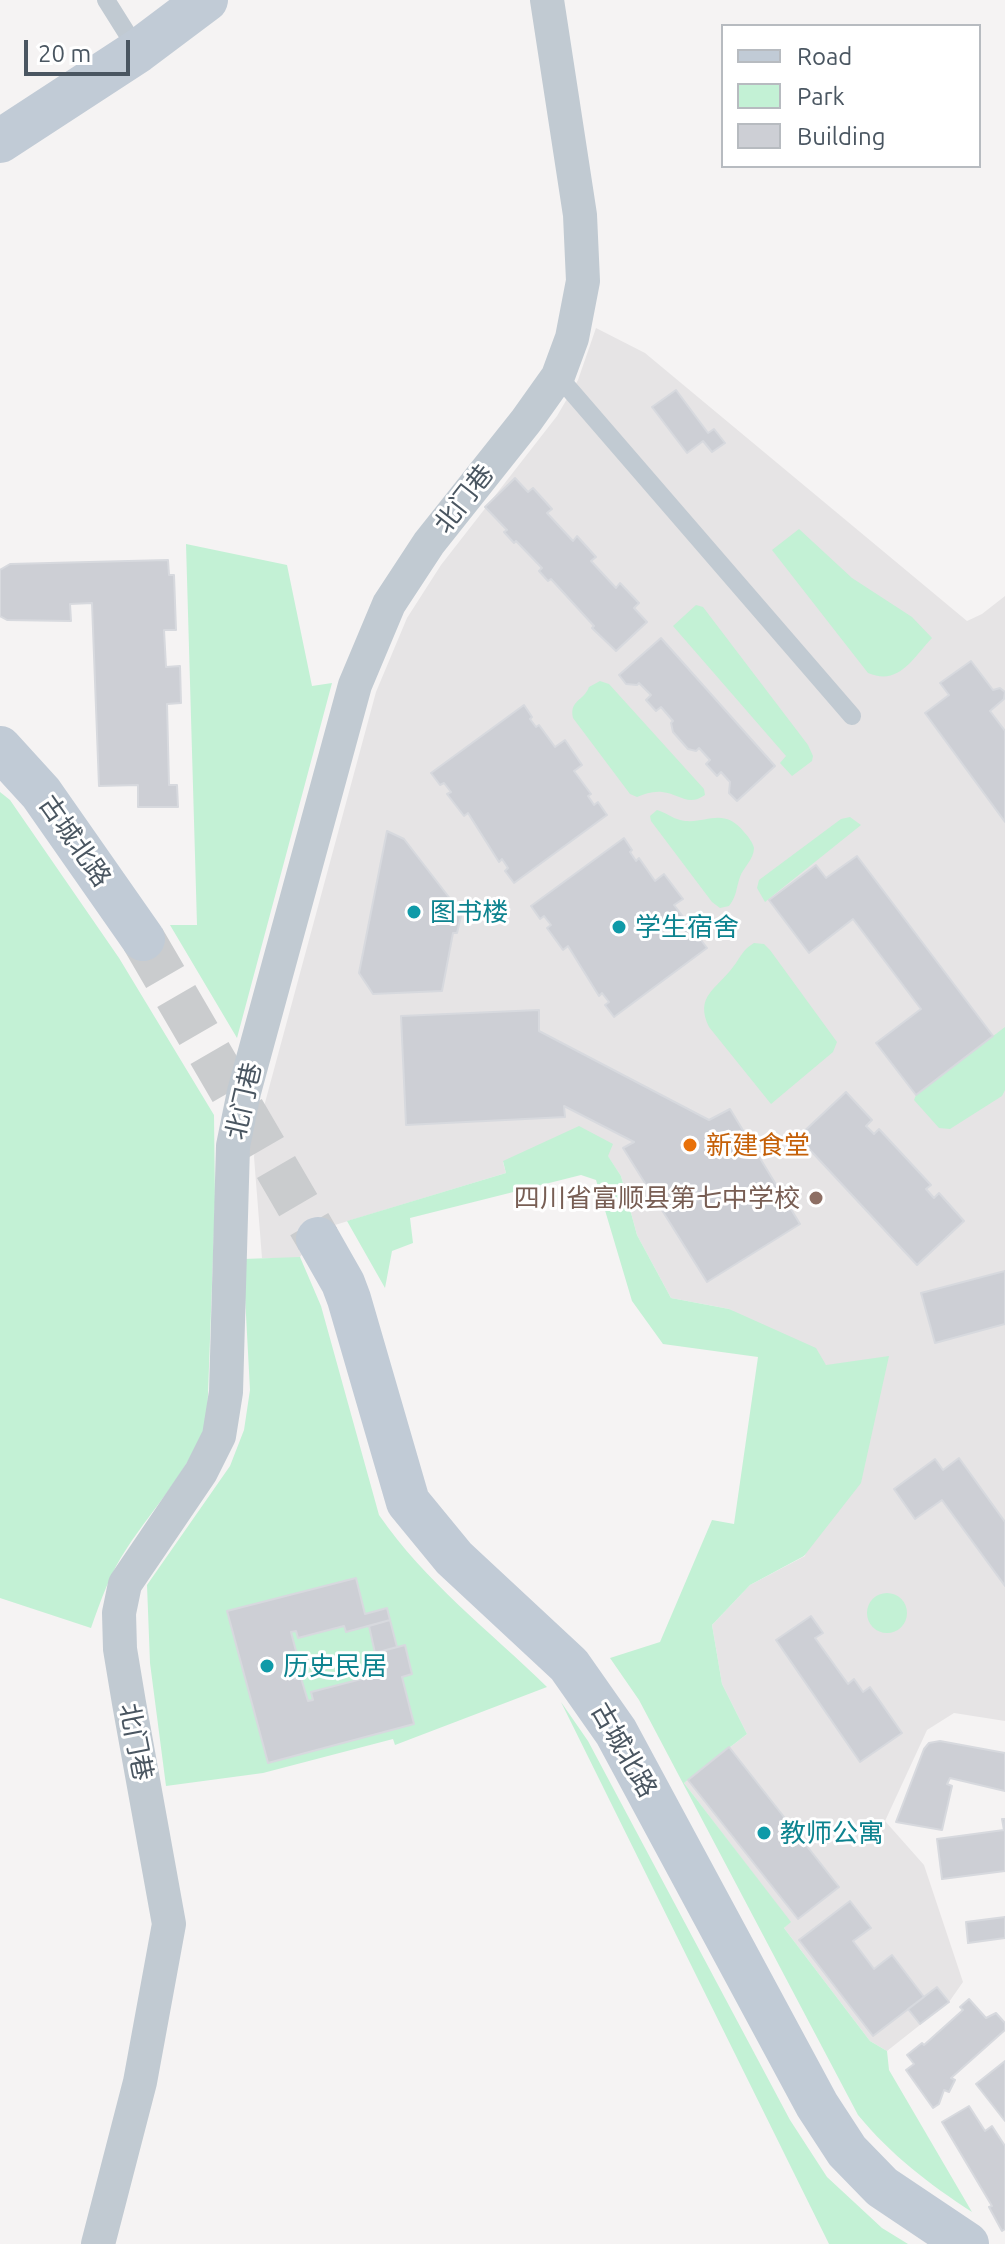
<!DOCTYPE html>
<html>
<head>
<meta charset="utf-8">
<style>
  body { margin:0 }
  #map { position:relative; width:1005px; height:2244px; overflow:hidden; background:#f5f3f3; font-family:Ubuntu,sans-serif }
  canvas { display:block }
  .legend { position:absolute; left:721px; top:24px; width:260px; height:144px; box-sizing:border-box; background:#fff; border:2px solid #b7bbc0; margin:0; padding:10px 14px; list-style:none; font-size:24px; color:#4a5661 }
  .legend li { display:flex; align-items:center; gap:16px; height:40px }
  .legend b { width:40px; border:2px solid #b7bbc0 }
  .scale { position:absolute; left:24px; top:40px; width:106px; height:36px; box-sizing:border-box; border:4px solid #4a5661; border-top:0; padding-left:10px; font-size:24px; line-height:28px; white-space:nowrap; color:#4a5661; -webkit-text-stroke:6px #fff; paint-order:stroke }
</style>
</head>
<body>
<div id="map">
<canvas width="1005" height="2244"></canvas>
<ul class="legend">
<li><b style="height:10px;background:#c1cbd6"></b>Road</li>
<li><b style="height:22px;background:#c3f1d5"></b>Park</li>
<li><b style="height:22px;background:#cdcfd5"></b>Building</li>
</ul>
<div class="scale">20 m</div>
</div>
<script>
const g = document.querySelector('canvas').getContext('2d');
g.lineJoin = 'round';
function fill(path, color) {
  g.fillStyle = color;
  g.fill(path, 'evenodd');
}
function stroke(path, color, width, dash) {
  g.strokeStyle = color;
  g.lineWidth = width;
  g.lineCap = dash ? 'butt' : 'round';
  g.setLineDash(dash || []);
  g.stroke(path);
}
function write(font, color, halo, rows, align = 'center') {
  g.font = font + ' Ubuntu,"Noto Sans SC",sans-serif';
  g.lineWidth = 6;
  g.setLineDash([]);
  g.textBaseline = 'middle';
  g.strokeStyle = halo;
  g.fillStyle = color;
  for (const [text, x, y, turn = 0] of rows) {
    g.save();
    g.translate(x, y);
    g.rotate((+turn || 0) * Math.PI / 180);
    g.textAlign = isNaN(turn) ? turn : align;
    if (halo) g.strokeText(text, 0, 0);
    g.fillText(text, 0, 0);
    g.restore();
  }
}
fill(new Path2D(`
  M596 328 645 353 967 621 982 614 1005 596V1721L954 1713 927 1730 885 1821 924 1865 963 1982 949 2002 887 2051 870 2041 784 1928 790 1922 684 1783 747 1734 722 1684 712 1625 750 1585 805 1556 826 1365 729 1309 671 1298 637 1235 621 1176 607 1155 503 1162 506 1173 325 1228 299 1258H262L254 1157 256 1136 376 692 407 618 441 565 557 416 578 380Z`), '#e6e4e5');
fill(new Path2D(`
  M799 529 852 578 912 617 932 638C912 659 899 686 868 673L772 550Z
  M186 544 287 565 312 686 332 683 237 1038 170 925H197Z
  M696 605 703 607 808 745 813 756 812 761 792 776 780 763 786 756 673 626Z
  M600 681 609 684 704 789 705 795C688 807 680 794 662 792 653 791 645 794 637 797L630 794 573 718C569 700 584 701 589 687Z
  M0 792 10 800 119 958 214 1115 215 1202 207 1421C191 1468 154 1507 127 1548 110 1573 101 1600 91 1628L0 1598Z
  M657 810C665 812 672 818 680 820 705 826 722 805 744 832 748 836 753 843 754 848 754 859 743 868 740 877 736 888 737 896 729 906L720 908 712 902 651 821 650 816Z
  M850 817 861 825 765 902 757 888 759 880 841 819Z
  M754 943 764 944 770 950 837 1042 833 1052 771 1104 709 1027C694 996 717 989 733 967 741 957 742 950 754 943Z
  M1005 1027V1090L1002 1096 950 1129 939 1128 914 1100 916 1095Z
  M579 1126 613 1144 608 1156 621 1176 637 1235 671 1298 729 1309 816 1348 826 1365 889 1356 861 1483 804 1556 750 1585 712 1625 722 1684 747 1734 684 1783 791 1922 784 1928 870 2041 887 2051 889 2070 972 2212C929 2184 891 2155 858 2115L639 1700 610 1658 660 1642 712 1520 734 1524 758 1357 663 1344 632 1301 596 1180 581 1175 410 1218 413 1243 392 1251 385 1288 347 1221 506 1173 503 1161Z
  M300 1257 321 1306 379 1515C425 1582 490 1631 547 1687L395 1745 393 1739 263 1773 166 1786 150 1663 147 1585 230 1466 244 1430 250 1390 243 1259Z
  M867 1613a20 20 0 1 1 40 0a20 20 0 1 1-40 0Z
  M561 1702 588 1741 790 2120 827 2177 882 2228 908 2244H829Z`), '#c3f1d5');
const building = new Path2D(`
  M676 390 708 433 714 429 725 443 712 452 703 441 687 453 652 407Z
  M515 478 528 492 533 488 552 509 547 513 573 541 577 536 596 557 591 561 616 588 620 583 639 603 634 608 647 622 616 651 592 628 594 626 551 579 548 581 539 571 542 568 516 541 514 543 504 532 507 530 485 507Z
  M168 560 169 575H174L176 630H164L166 667 180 666 181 703 167 704 169 785H177L178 807H138V785L99 786 92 603 70 604 71 621 7 620 0 616V570L10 564Z
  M661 638 775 766 737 801 729 793 730 782 721 772 717 776 706 764 710 760 699 748 696 751 688 749 673 732 671 723 673 721 661 707 656 711 646 700 651 695 639 683 637 685 626 684 619 675Z
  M971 661 993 690 1000 688 1005 692 1004 699 990 711 1005 731V822L925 713 949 695 940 683Z
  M524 705 532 717 530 719 536 727 539 725 555 747 565 740 582 765 574 771 591 794 588 796 594 805 598 802 607 815 514 883 505 871 508 868 502 859 499 862 468 813 464 816 447 794 451 792 444 783 440 785 431 773Z
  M387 831 404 839 458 909 456 915 461 916 457 933H453L442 991 373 994 359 973Z
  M624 838 632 850 630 852 636 861 639 858 655 881 664 874 683 899 674 905 691 927 687 930 694 939 698 936 707 948 614 1017 605 1005 609 1002 602 993 599 996 568 946 563 950 547 928 551 925 544 916 540 919 531 906Z
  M857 856 993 1036 916 1095 876 1043 921 1009 853 919 809 953 769 900 816 865 826 878Z
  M539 1010V1031L709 1120 730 1109 800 1224 707 1282 623 1148 634 1142 564 1106 565 1117 406 1125 401 1016Z
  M846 1092 872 1120 866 1126 874 1134 879 1129 931 1185 926 1189 934 1198 939 1193 964 1221 917 1265 798 1137Z
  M1005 1271V1324L935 1343 921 1293Z
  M959 1458 1005 1522V1586L942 1500 915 1519 894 1489 935 1459 943 1470Z
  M356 1578 365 1614 387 1608 390 1620 346 1632 344 1626 298 1638 296 1631 291 1632 297 1655 290 1657 295 1679 301 1678 308 1701 313 1700 311 1692 381 1674 375 1653 405 1645 412 1674 402 1677 414 1724 268 1763 227 1611Z
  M811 1616 823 1633 815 1638 848 1684 854 1679 863 1692 870 1687 902 1733 860 1762 776 1640Z
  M390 1620 397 1647 375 1653 369 1626Z
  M940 1741 1005 1753V1791L950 1778 947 1784 952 1786 942 1830 896 1822 924 1749 929 1743Z
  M729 1747 839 1887 798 1919 688 1780Z
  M1002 1819H1005V1871L942 1879 937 1839 1004 1830Z
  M850 1901 871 1928 853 1941 874 1969 892 1955 924 1997 873 2036 799 1940Z
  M1005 1917V1938L968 1943 966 1922Z
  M937 1987 949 2002 920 2024 908 2009Z
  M969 1999 986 2018 996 2013 1005 2023V2030L951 2078 955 2080 949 2092 944 2090 939 2104 933 2108 906 2070 914 2064 907 2055 922 2043 924 2045 963 2010 960 2007Z
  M1005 2061V2121L976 2084Z
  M969 2106 985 2131 992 2126 1005 2146V2229L1002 2231 989 2207 992 2206 942 2122Z`);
fill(building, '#cdcfd5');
stroke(building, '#d7d9de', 2);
stroke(new Path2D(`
  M143 939 318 1239`), '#caccce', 44, [44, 22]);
stroke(new Path2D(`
  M106 0 138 51
  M558 376 852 716`), '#c1cad2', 18);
stroke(new Path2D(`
  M98 2244 140 2082 169 1924 129 1703 120 1649 119 1613 125 1584 201 1472 219 1436 226 1392 233 1146 244 1092 355 685 389 604 429 543 526 421 558 376 572 338 583 281 580 215 547 0`), '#c1cad2', 34);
stroke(new Path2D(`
  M0 141 138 51 206 0
  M0 748 41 793 143 939
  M318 1239 343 1283 349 1299 408 1502 454 1558 569 1665 616 1732 817 2105 847 2151 882 2187 967 2244`), '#c1cbd6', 44);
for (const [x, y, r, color] of [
  [414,912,8,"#0f9aa8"],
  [619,927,8,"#0f9aa8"],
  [690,1145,8,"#e8710a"],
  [816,1198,8,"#8d6e63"],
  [267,1666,8,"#0f9aa8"],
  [764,1833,8,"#0f9aa8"]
]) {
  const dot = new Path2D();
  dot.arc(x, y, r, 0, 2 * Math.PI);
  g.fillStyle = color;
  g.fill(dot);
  stroke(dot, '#fff', 3);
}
write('26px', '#4a5661', '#fff', [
  ["北门巷",464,499,-52],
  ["古城北路",75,841,55],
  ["北门巷",244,1101,-77],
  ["北门巷",136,1742,79],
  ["古城北路",624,1750,60]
]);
write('26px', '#0d838f', '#fff', [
  ["图书楼",430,912],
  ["学生宿舍",635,927],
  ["历史民居",283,1666],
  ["教师公寓",780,1833]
], 'left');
write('26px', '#c56008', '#fff', [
  ["新建食堂",706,1145]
], 'left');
write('26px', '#785e54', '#fff', [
  ["四川省富顺县第七中学校",800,1198]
], 'right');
</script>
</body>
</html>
